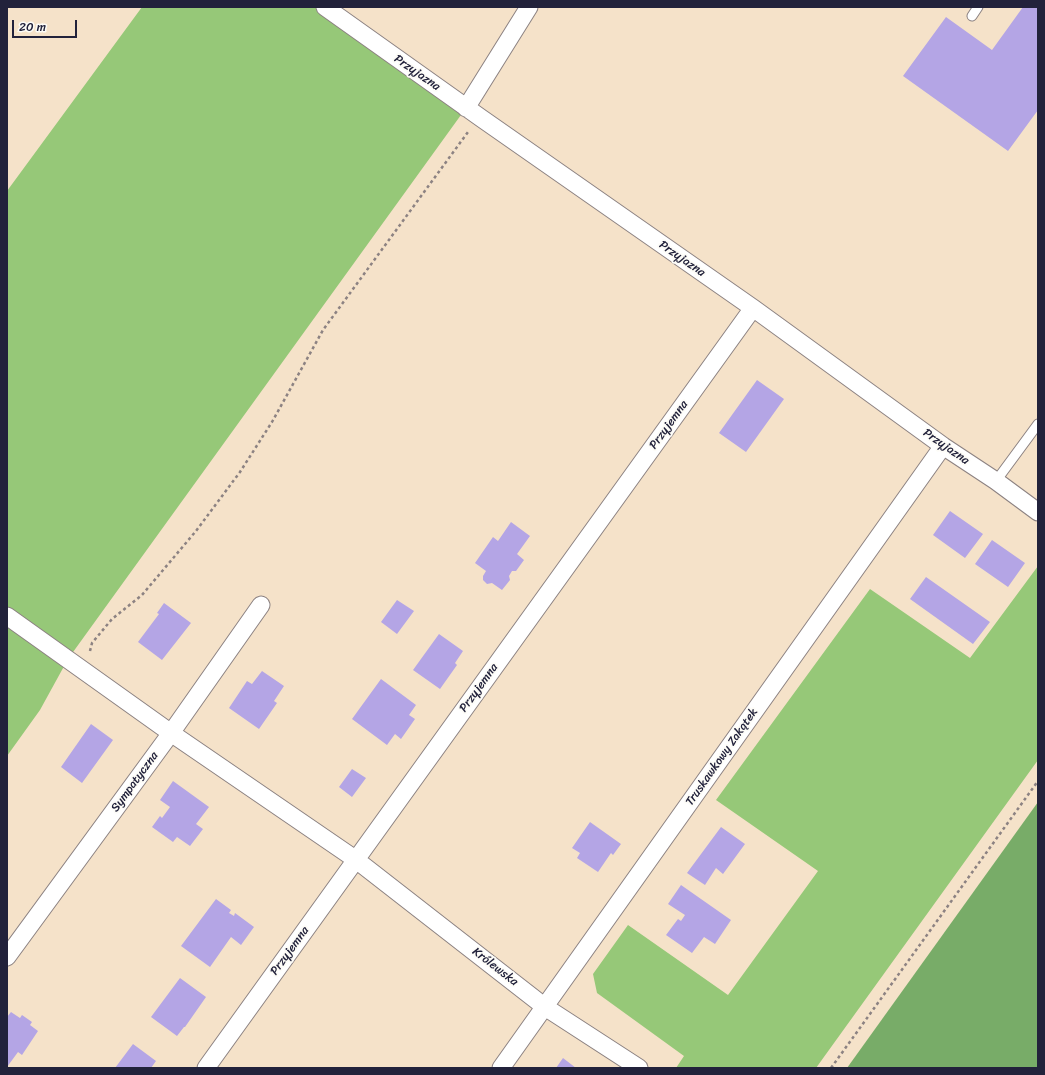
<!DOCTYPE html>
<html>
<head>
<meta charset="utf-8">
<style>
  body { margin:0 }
  #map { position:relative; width:1045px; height:1075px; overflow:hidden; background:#f5e2c9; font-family:Sriracha,sans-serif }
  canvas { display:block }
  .frame { position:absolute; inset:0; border:8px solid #22223b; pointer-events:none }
  .scale { position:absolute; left:12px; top:20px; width:65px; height:18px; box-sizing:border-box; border:2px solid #22223b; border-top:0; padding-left:5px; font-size:12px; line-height:14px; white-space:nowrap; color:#22223b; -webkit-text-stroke:3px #fdfcf7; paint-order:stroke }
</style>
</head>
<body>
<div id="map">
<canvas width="1045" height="1075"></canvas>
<div class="frame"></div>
<div class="scale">20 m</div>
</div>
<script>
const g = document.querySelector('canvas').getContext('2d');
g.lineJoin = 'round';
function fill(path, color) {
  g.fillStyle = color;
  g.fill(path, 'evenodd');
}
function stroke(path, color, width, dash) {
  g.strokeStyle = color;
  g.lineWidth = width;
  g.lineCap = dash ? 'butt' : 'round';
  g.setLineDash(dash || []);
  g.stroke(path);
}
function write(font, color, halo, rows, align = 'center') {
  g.font = font + ' Sriracha,sans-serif';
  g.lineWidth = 3.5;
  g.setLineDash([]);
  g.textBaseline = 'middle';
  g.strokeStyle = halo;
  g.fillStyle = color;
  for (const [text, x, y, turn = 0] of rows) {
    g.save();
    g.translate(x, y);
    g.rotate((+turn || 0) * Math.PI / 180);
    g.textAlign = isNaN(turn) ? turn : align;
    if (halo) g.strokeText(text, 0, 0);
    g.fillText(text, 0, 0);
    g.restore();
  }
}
fill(new Path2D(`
  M142 7H325L466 108 68 659 40 710 7 756V191Z
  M1038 566V760L816 1068H676L684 1056 597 993 593 974 628 925 728 995 818 871 716 800 870 589 970 658Z`), '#96c878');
fill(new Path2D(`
  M1038 802V1068H847Z`), '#78ac68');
fill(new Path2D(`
  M1023 7H1038V110L1008 151 903 76 946 17 992 50Z
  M757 380 784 399 746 452 719 433Z
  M950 511 983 534 965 558 933 535Z
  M511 522 530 536 517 554 524 560 516 571H512L509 576 510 580 502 590 492 583 487 584 483 580V576L486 571 475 563 493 537 498 541Z
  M992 540 1025 563 1008 587 975 564Z
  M926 577 990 622 973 644 910 599Z
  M397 600 414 611 397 634 381 622Z
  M164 603 191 623 162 660 138 642 159 614 157 613Z
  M439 634 463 651 455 663 457 665 440 689 413 670Z
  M262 671 284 686 274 701 277 703 259 729 229 708 247 681 252 684Z
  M381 679 416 705 409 715 415 719 401 739 395 734 387 745 352 719Z
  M91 724 113 740 82 783 61 767Z
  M352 769 366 778 352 797 339 787Z
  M173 781 209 807 196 824 203 829 190 846 177 837 173 842 152 827 160 816 162 818 170 807 160 800Z
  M590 822 621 844 613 855 611 853 598 872 577 858 580 853 572 848Z
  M721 827 745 844 723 874 716 868 705 885 687 873Z
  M681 885 731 920 715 944 704 937 692 953 666 935 678 919 681 921 685 915 668 904Z
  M216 899 231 910 229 913 234 916 235 913 254 927 241 945 231 937 210 967 181 946Z
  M180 978 206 997 185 1027H184L177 1036 151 1017Z
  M11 1012 20 1018 22 1015 32 1022 30 1025 38 1031 22 1055 18 1052 7 1067V1017Z
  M133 1044 156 1061 151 1068H115Z
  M563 1058 576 1068H556Z`), '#b4a5e5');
const service = new Path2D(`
  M972 16 978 7
  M996 481 1038 424`);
const minor = new Path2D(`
  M325 7 481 118 753 308 943 446 996 481 1038 512
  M466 108 529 7
  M7 616 171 733 355 859 545 1007 639 1068
  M7 957 171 733 261 605
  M206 1068 753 308
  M501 1068 943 446`);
stroke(service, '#8c8282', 11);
stroke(minor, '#8c8282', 19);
stroke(new Path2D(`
  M90 651 92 643 112 619 142 595 196 531 240 472 272 422 323 330 468 132
  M831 1068 1038 781`), '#8c8282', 2.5, [3, 3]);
stroke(service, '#fff', 9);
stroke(minor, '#fff', 17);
write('12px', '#22223b', '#fdfcf7', [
  ["Przyjazna",417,73,35],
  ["Przyjazna",682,259,35],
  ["Przyjemna",669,425,-54],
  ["Przyjazna",946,447,35],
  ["Przyjemna",479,688,-54],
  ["Truskawkowy Zakątek",722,757,-55],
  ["Sympatyczna",135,782,-54],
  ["Przyjemna",290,951,-54],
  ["Królewska",495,967,38]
]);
</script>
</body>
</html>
